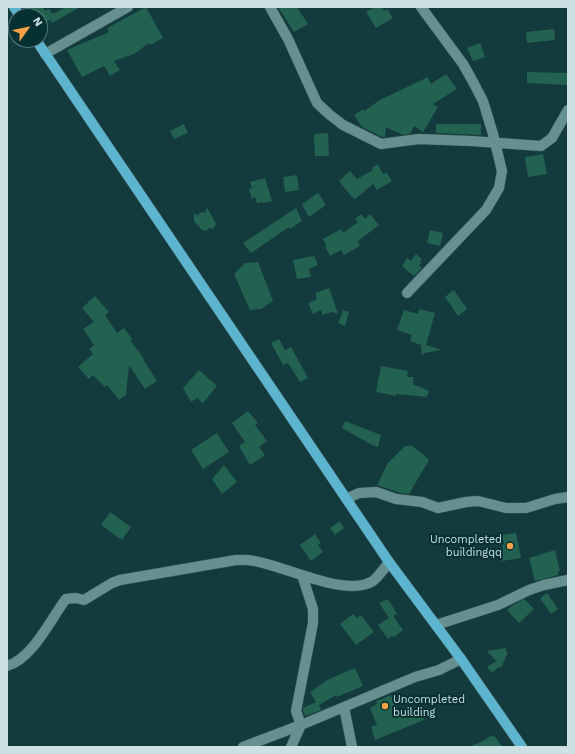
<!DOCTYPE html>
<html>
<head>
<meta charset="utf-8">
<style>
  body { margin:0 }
  #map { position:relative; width:575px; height:754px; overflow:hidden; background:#133b3d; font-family:"Work Sans",sans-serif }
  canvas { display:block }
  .frame { position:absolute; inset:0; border:8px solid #cce1e2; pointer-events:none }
  .north { position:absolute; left:8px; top:8px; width:40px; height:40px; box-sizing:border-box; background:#063132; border:1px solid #557778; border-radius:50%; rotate:57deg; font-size:11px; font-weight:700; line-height:16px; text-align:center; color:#cce1e2 }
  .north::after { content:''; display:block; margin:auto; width:14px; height:18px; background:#f6a247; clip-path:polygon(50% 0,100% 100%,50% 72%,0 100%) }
</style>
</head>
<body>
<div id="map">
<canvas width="575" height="754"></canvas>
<div class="frame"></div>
<div class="north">N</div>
</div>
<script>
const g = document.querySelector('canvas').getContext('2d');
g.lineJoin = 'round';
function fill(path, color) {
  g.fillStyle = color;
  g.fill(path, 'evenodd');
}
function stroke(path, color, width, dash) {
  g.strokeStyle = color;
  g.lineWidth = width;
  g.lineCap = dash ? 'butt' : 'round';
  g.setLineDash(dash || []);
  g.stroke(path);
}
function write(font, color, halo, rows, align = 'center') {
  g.font = font + ' "Work Sans",sans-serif';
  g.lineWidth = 4;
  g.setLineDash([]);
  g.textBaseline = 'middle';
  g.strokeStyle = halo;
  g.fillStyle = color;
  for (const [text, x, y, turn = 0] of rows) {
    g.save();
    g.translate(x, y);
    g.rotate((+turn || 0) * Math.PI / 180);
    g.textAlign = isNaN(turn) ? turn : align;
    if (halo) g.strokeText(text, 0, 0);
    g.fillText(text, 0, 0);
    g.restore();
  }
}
fill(new Path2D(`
  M31 7H43L45 11 49 9 53 14 66 7H80L52 23 50 20 40 26V16H36Z
  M146 7 163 38 150 45 149 43 134 54 114 61 120 70 110 76 104 66 82 77 67 50 109 32 107 28Z
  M278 7H297L308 24 294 32Z
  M375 7H382L384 11 387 9 393 18 376 28 366 12Z
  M554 29 555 40 527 43 526 32Z
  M480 43 485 57 473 61 467 48Z
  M527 72 568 73V85L527 83Z
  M446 74 457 89 433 104 438 107 423 132 414 126 410 134 403 135 386 127 385 137H382L362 127 354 115 363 109 364 111 380 100 428 77 431 84Z
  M184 124 188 133 174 139 170 131Z
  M436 124H481V135L436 133Z
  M328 133 329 156H315L314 134Z
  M543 154 547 174 528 177 525 157Z
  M378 164 383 174 387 173 392 181 377 190 373 184 355 199 351 196 339 181 350 171 357 179 373 170 372 168Z
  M297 175 299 190 285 192 283 177Z
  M265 178 272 201 263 203 262 202 257 203 255 197 252 199 249 189 252 188 250 182Z
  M318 193 326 205 309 217 302 204Z
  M207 207 216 224 213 229 209 228 206 231 202 230 194 221V214L198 215 201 212 205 213Z
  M296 208 302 221 290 229 289 227 251 253 243 243Z
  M361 214 365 219 370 214 379 225 358 241 360 246 344 255 341 250 330 256 325 246 326 245 323 239 341 229 343 233 358 222 355 219Z
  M430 230 443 233 440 246 427 243Z
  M416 254 422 259 420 261 422 262 419 266 422 268 414 276 402 266 407 258 411 261Z
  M314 256 318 265 309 269 311 277 297 279 293 260Z
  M258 262 273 301 261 309 250 310 234 274 245 263Z
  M329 288 338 314 332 312 322 315 321 310 313 314 308 303 317 299 315 293Z
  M454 290 467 309 458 316 445 297Z
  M95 296 109 312 105 315 117 333 124 328 132 339 130 340 144 359H143L157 381 145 389 129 365 126 395 119 400 107 385 105 387 93 375 89 379 78 367 93 354 89 349 94 345 83 329 94 322 82 308Z
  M419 309 435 313 426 345 442 350 424 353 422 356 421 345 410 341 412 335 397 330 404 310 418 314Z
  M343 310 349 312 345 326 338 323Z
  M279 339 285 350 291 347 308 378 300 382 288 363 283 365 271 343Z
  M381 366 408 371 407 377H414L413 384 429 391 427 397 396 394V396L376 392Z
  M199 370 217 386 203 403 197 398 191 402 183 388Z
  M248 411 258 423 255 425 267 441 259 447 265 455 250 465 239 446 245 442 232 423Z
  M345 421 381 435 378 447 372 445 342 428Z
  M217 433 229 452 203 469 191 450Z
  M405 446H412L423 454 429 460 409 494 400 493 377 485 388 463Z
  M224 465 237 482 222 494 212 479Z
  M110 512 131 527 122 540 101 525Z
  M340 521 344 528 335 535 330 528Z
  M516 533 521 558 502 561 499 549 503 548 502 545 504 544 502 535Z
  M315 534 321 543 318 545 323 552 311 561 300 545Z
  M555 550 560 571H558V575L535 581 529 558Z
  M547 593 558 609 551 614 540 598Z
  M388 599 397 614 393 616 403 630 394 637 392 636 388 639 378 625 389 618 379 603Z
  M524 599 534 609 519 623 507 610 513 605Z
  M353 614 357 618 361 615 374 632 356 645 340 624Z
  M506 648V652H508L501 668 499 667 492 673 487 667 496 661 487 651Z
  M355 668 363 686 337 697 336 695 319 705 321 710 305 716 303 710V708L316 702 310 692 329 679Z
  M391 695 401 715 421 707 424 720 375 740 371 727 377 725 370 708 377 704 376 701Z
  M492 735 493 737 495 736 502 747H469L485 740Z`), '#236150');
const minor = new Path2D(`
  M270 7 288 39 317 103 330 115 343 125 381 144 419 139 471 141 541 146 552 138 568 110
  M45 54 128 7
  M407 293 486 210 499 188 502 171 493 134 483 101 472 80 463 64 421 7
  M346 499 359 493 376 492 396 499 422 502 438 508 466 502 478 501 506 508H526L555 499 568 497
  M302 575 313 609V623L296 711 301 725 344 707
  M436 625 498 605 529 590 544 585 568 580
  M7 666C33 658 50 620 66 599L76 598 84 600 112 583 120 580 236 560C240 560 244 560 248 560 281 563 344 599 373 581 379 576 384 569 389 562
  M243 747 301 725
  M291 747 301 725
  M352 747 344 707 415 677 439 670 461 659`);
const major = new Path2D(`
  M14 7 20 16
  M36 40 389 562 461 659 522 747`);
stroke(minor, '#3b5758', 11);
stroke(major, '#3b5758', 11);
stroke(minor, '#668f90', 10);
stroke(major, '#5db4ce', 10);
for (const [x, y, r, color] of [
  [510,546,4,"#f6a247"],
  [385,706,4,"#f6a247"]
]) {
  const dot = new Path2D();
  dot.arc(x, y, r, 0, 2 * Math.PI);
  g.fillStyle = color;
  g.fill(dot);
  stroke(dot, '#063132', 1.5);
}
write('11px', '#cce1e2', '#063132', [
  ["Uncompleted",502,540],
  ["buildingqq",502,553],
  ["Uncompleted",393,700,"left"],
  ["building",393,713,"left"]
], 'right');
</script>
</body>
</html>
